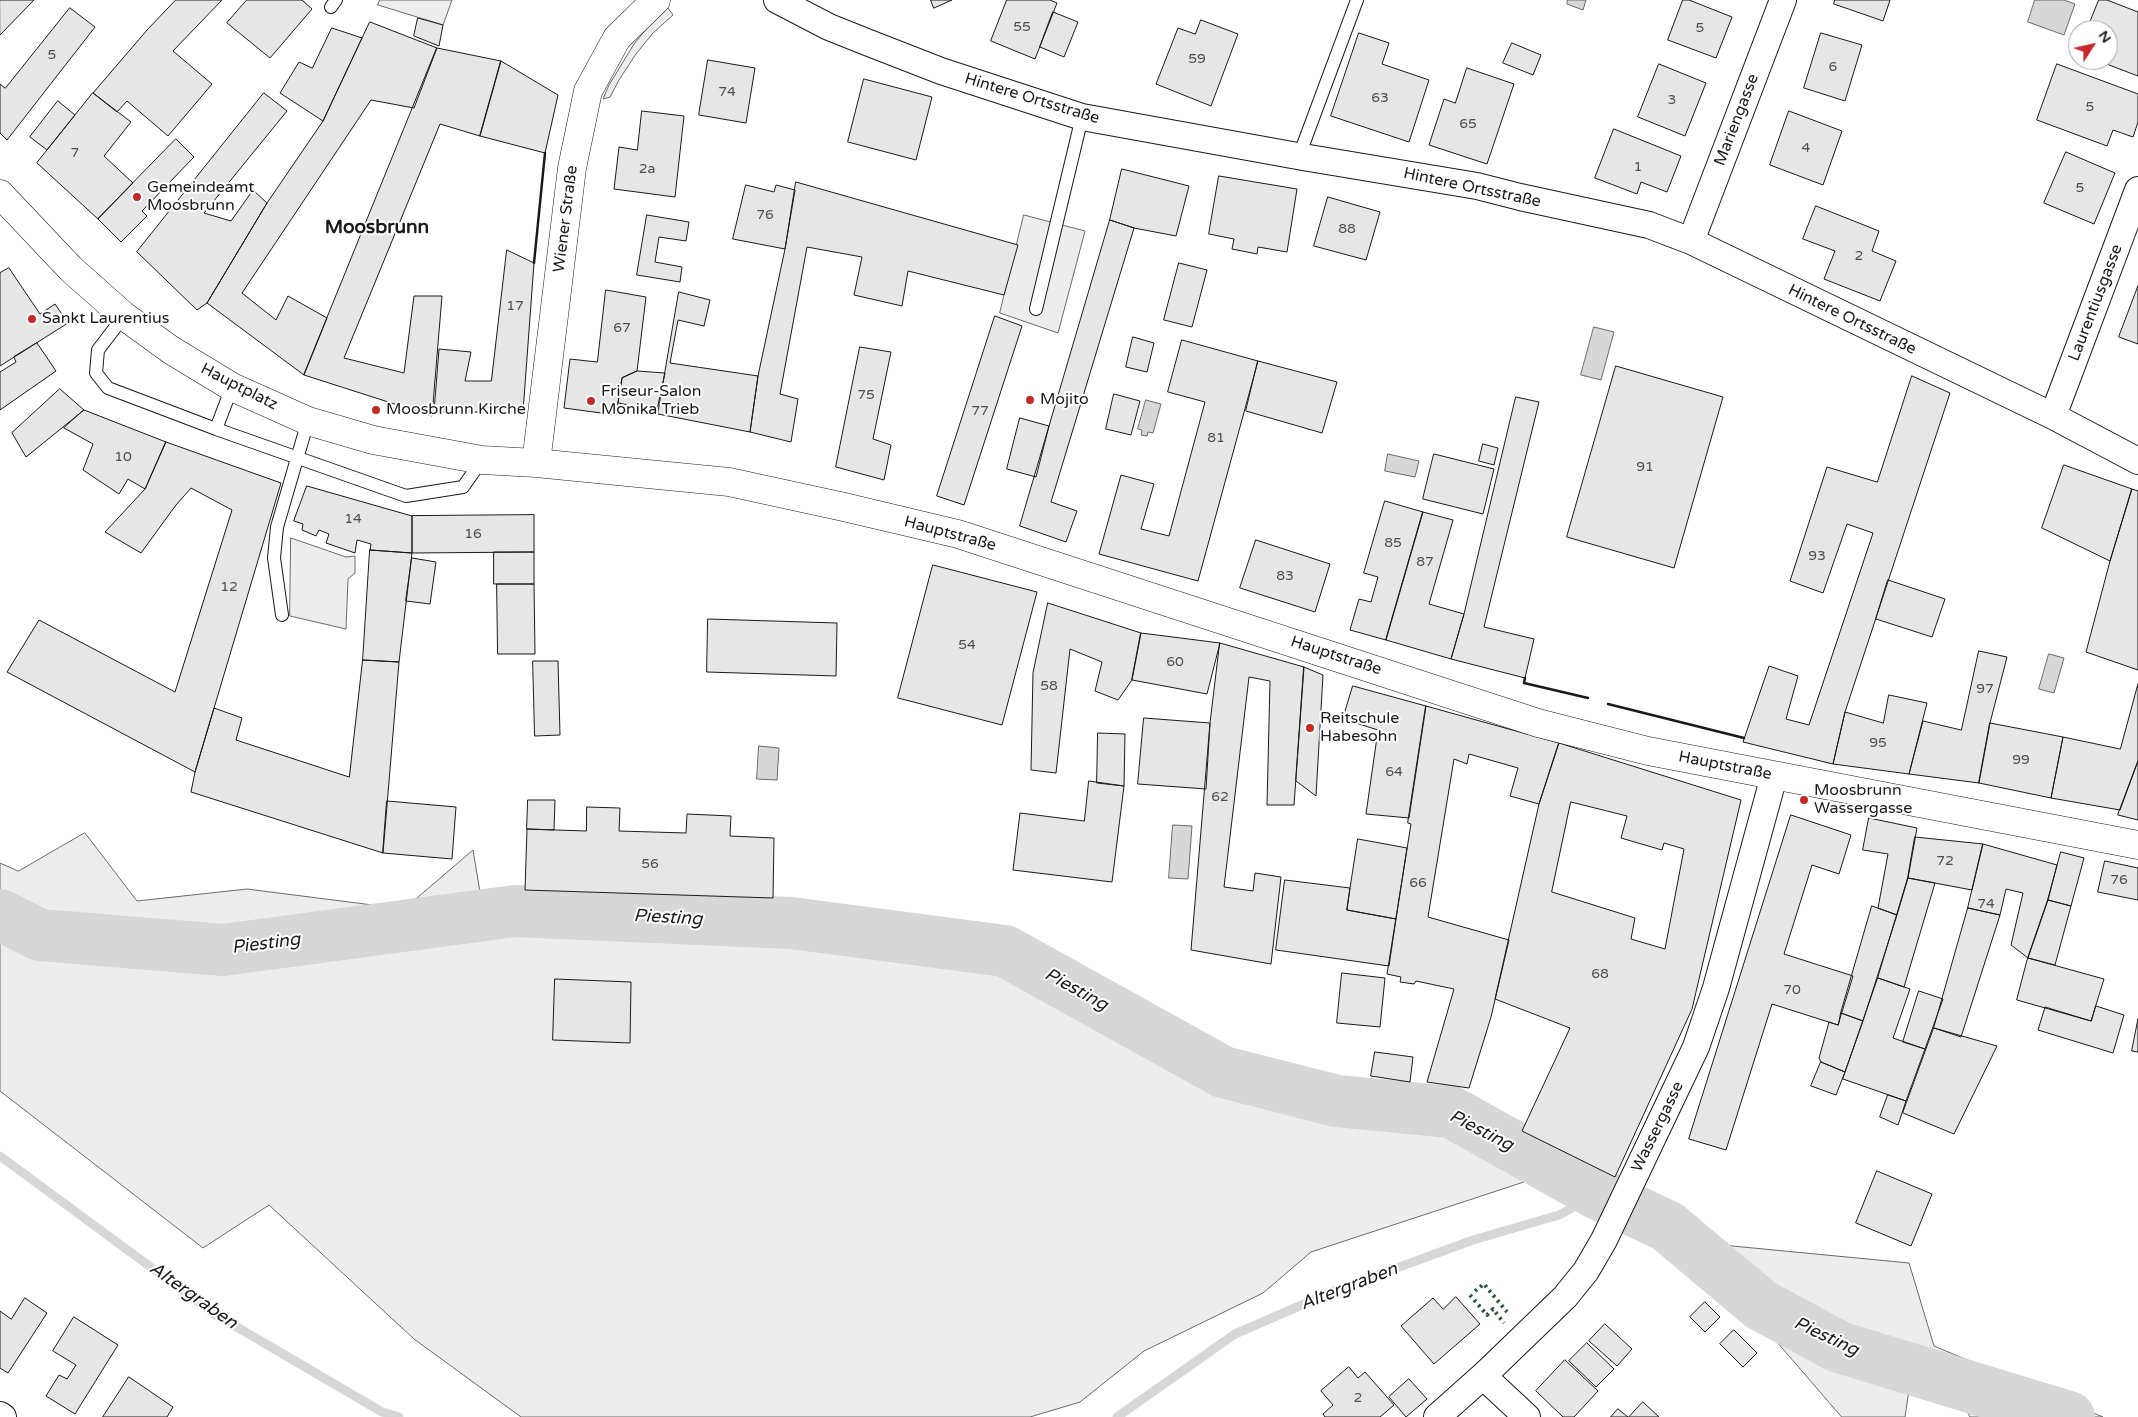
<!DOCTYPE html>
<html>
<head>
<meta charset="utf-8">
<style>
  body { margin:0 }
  #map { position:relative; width:2138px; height:1417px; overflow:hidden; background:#fff; font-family:"Varela Round",sans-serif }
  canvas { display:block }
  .north { position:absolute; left:2068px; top:20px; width:50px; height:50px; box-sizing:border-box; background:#fff; border:1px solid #a3a3a3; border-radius:50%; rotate:55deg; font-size:14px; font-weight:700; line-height:20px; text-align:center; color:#1a1a1a }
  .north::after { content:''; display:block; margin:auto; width:18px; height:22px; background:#c62828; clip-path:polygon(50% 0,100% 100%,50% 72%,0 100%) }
</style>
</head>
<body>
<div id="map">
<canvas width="2138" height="1417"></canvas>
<div class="north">N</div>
</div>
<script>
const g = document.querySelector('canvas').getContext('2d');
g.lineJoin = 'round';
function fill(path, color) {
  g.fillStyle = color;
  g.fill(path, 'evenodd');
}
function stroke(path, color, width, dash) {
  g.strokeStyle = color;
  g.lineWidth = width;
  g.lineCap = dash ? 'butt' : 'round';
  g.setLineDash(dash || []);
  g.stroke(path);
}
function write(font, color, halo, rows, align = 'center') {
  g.font = font + ' "Varela Round",sans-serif';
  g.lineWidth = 4;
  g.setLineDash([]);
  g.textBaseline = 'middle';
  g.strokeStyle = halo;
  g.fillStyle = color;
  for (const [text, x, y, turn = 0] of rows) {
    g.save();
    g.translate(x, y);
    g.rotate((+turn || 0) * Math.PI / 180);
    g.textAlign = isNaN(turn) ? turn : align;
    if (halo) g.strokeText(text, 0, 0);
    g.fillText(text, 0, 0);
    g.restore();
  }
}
const built = new Path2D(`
  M380 0H452L443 25 378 5Z
  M668 8 673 15 653 33 636 54 619 80 610 97 603 99 609 85 634 44 651 23Z
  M1024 215 1085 231 1058 333 1000 313Z
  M291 538 346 557 355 556V573L348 579 346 629 290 616Z
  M85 833 137 901 247 889 404 909 473 850 482 904 527 905 524 928 759 935 804 941 807 931 998 965 1140 1040 1230 1092 1453 1131 1539 1177 1311 1252 1263 1293 1144 1351 1080 1402 1030 1417H521L414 1339 269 1205 203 1248 0 1091V863L18 871Z
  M1691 1242 1909 1263 1934 1346 2103 1417H1970L1962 1402 1909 1390 1905 1417H1842Z`);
fill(built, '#ededed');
stroke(built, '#6a6a6a', 1);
const water = new Path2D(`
  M1568 0H1586L1583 10 1567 4Z
  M2035 0H2064L2075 4 2064 35 2028 22Z
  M1594 327 1614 332 1601 380 1581 375Z
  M1146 400 1161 404 1153 433 1148 432 1147 436 1141 435 1142 430 1138 429Z
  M1388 454 1419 461 1415 477 1385 471Z
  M2049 654 2064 658 2054 693 2039 689Z
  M759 746 779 748 777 780 757 779Z
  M1173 825 1192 826 1188 879 1169 878Z`);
fill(water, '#d7d7d7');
stroke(water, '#6a6a6a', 1);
stroke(new Path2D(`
  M0 1156 213 1313 382 1412 399 1417
  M1117 1417 1235 1334 1334 1291 1473 1240 1559 1215 1598 1194`), '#d7d7d7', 9);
stroke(new Path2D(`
  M0 915 40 935 223 950 515 911 791 923 1005 951 1223 1072 1337 1101 1451 1112 1598 1194 1667 1226 1761 1305 1839 1347 2069 1417`), '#d7d7d7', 52);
const building = new Path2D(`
  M0 0H34L0 35Z
  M176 0H222L173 51 212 84 168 136 127 101 117 112 93 93 148 29Z
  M247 0H302L312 9 270 58 227 23Z
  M931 0H952L934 8Z
  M1007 0H1050L1057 3 1035 59 991 41Z
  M1683 0H1689L1732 17 1716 58 1668 40Z
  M1835 0H1890L1883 21 1834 4Z
  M2099 0H2107L2138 12V76L2096 60H2108V30H2087Z
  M70 8 95 27 7 140 0 133V84L5 88Z
  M1053 12 1078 22 1064 57 1040 47Z
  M418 18 443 25 439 46 414 36Z
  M1201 20 1238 34 1211 106 1156 84 1178 28 1195 34Z
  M370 22 437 48 414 108 371 100 242 293 276 320 288 296 327 318 304 375 207 303 267 203 323 121Z
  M332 28 362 38 323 121 280 93 299 62 312 68Z
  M1359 33 1389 43 1382 64 1429 80 1409 142 1331 116Z
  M1821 33 1862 45 1845 101 1804 88Z
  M1512 43 1541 55 1533 75 1503 63Z
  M437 48 501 61 480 136 440 124 344 358 404 373 414 296H442L432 416 304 375Z
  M708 60 755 68 746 123 699 115Z
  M501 61 558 95 545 153 480 136Z
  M1659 64 1706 83 1685 136 1638 117Z
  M2057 64 2138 94V122L2133 137 2113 130 2107 146 2037 120Z
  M1467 68 1514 84 1487 164 1429 145 1444 99 1455 103Z
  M864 79 932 97 916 160 848 142Z
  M93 93 131 122 104 156 133 183 98 219 37 163Z
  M264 93 287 111 204 213 231 221 253 190 267 203 207 303 197 310 137 252Z
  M58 101 75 115 47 150 30 137Z
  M642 111 684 116 675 197 614 189 619 147 637 150Z
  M1789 111 1842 131 1823 185 1770 165Z
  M1614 129 1681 156 1667 192 1641 182 1637 194 1595 178Z
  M176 139 194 157 142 211 147 216 121 242 98 219Z
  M2066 152 2115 173 2094 224 2044 203Z
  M1122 169 1189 186 1176 236 1134 228 1110 220Z
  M1219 176 1297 189 1287 252 1258 247 1257 254 1232 249 1234 239 1209 234Z
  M796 182 1018 245 1004 295 908 271 902 306 854 295 862 257 807 247 780 394 798 399 791 442 750 432 758 376 785 249Z
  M746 185 774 192 776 185 795 190 785 249 733 239Z
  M1328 197 1380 212 1366 260 1314 246Z
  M1816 206 1879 231 1872 251 1896 261 1880 301 1824 279 1835 251 1803 239Z
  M647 215 689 222 686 241 659 237 655 262 682 267 680 282 637 275Z
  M1110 220 1134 228 1051 502 1077 511 1066 542 1020 526Z
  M507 250 534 263 523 412H434L439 349 471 352 465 381H491Z
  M1179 263 1207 270 1192 327 1164 320Z
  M9 268 40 314 55 304 68 323 0 366V273Z
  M2138 286V344L2119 337Z
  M606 290 646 297 637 371 622 378 616 415 564 408 570 359 597 362Z
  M679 292 710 300 704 326 678 320 670 363 758 376 750 432 658 414Z
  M995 316 1022 326 964 505 937 496Z
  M1133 337 1154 343 1147 372 1126 367Z
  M1182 340 1258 361 1198 581 1099 554 1121 475 1154 484 1141 529 1169 536 1205 402 1168 392Z
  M37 343 56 371 0 410V372L16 362 14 357Z
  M860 347 891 352 873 439 891 445 884 480 836 467Z
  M1258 361 1337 382 1322 433 1246 411Z
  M1616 366 1723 397 1674 568 1567 537Z
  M637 371 665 373 657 410 618 403 622 378Z
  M1912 376 1950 393 1845 712 1833 764 1743 742 1769 666 1798 676 1786 719 1809 725 1873 533 1847 524 1823 593 1790 581 1827 467 1877 482Z
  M60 389 84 410 26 457 12 433Z
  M1114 394 1140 401 1131 435 1106 429Z
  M1516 397 1539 402 1484 627 1534 639 1525 678 1451 659 1464 614Z
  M84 410 166 442 145 489 128 479 119 494 83 470 93 444 64 428Z
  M1020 418 1049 426 1036 477 1007 469Z
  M166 442 281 483 195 772 7 672 39 620 175 692 232 510 191 488 176 505 141 553 105 532 145 489Z
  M1483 444 1498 448 1494 465 1479 461Z
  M1434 454 1494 469 1483 514 1423 499Z
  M2064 465 2132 489 2110 561 2042 528Z
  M307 486 412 516V553L370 550 371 544 357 540 355 553 326 543 329 534 319 530 316 536 302 530 303 524 294 521Z
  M2132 489 2138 491V670L2086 652 2110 561Z
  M1385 501 1423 512 1386 640 1350 630 1359 599 1371 602 1378 577 1364 573Z
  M1423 512 1453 520 1429 604 1464 614 1451 659 1386 640Z
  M534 515V552L412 553V516Z
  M1256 540 1330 564 1315 612 1240 588Z
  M370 550 412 553 399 662 363 660Z
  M494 552H534V584H494Z
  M412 558 436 562 430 604 406 601Z
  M933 565 1037 592 1002 725 898 698Z
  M1888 580 1945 599 1932 637 1876 619Z
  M497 584H534L535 654H498Z
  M1048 603 1141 633 1132 680 1118 700 1095 691 1102 662 1070 649 1056 773 1031 770 1033 673Z
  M708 619 837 623 836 676 707 672Z
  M1141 633 1220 643 1207 694 1132 680Z
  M1220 643 1304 667 1294 805H1267L1270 681 1249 677 1224 887 1253 891 1255 873 1281 877 1271 964 1191 950 1210 723Z
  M1979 651 2007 657 1990 723 1979 783 1909 774 1923 721 1961 730Z
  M363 660 399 662 383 853 191 792 195 772 214 708 242 718 236 740 349 777Z
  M533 661H558L560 735 535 736Z
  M1304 667 1323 675 1316 796 1296 781Z
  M2138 684V761L2120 810 2051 798 2063 737 2120 749Z
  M1353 686 1426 706 1409 818 1366 814 1378 730 1343 719Z
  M1889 695 1927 703 1909 774 1833 764 1845 712 1883 723Z
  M1426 706 1559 743 1539 804 1510 796 1518 768 1469 754 1467 764 1454 759 1428 917 1509 940 1491 1017 1469 1088 1427 1082 1454 989 1416 981 1414 984 1400 982 1401 977 1387 974 1411 824 1408 823Z
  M1144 718 1210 723 1206 789 1138 784Z
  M1990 723 2063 737 2051 798 1979 783Z
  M1098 733 1125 734 1124 786 1097 783Z
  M1559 743 1741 800 1692 1009 1615 1177 1522 1131 1570 1028 1495 999 1539 804ZM1571 802 1627 816 1621 838 1662 850 1664 843 1684 849 1665 949 1631 939 1635 918 1552 892Z
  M2138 761V820L2118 815Z
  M1089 781 1124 786 1112 882 1013 870 1020 813 1084 821Z
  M528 800H555L554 830 527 829Z
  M387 801 456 807 452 859 383 853Z
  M587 807 620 808 619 831 686 833 687 814 731 816 730 836 774 838 773 898 525 890 527 829 586 831Z
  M1791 815 1851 835 1839 874 1812 865 1784 954 1853 976 1838 1025 1772 1004 1726 1150 1689 1139Z
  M1869 818 1917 828 1908 878 1897 915 1878 908 1888 854 1863 850Z
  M1915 837 1983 844 1972 890 1908 878Z
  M1358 839 1407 848 1396 919 1347 910Z
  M1983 844 2057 865 2048 900 2028 958 2011 945 2023 893 2006 889 2000 915 1968 908Z
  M2061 852 2084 858 2071 906 2048 900Z
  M2105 861 2138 868V900L2098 892Z
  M1908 878 1935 883 1904 987 1878 978Z
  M1285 880 1350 888 1347 910 1396 919 1389 966 1276 950Z
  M2048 900 2071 906 2055 965 2028 958Z
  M1872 906 1897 915 1863 1021 1841 1013Z
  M1968 908 2000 915 1961 1037 1934 1028Z
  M2028 958 2104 979 2091 1021 2017 1000Z
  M1342 973 1385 978 1380 1027 1337 1023Z
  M1878 978 1910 989 1893 1038 1925 1049 1906 1101 1843 1079Z
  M555 979 631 982 630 1043 553 1040Z
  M1919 991 1943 999 1925 1049 1903 1042Z
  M2096 1006 2124 1015 2113 1053 2038 1030 2045 1007 2091 1021Z
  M1841 1013 1863 1021 1845 1072 1821 1062 1819 1058 1829 1022 1838 1025Z
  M2138 1019V1052L2132 1051Z
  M1934 1028 1997 1046 1954 1134 1903 1113Z
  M1375 1052 1413 1057 1410 1082 1371 1076Z
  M1821 1062 1845 1072 1836 1095 1811 1086Z
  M1888 1095 1906 1101 1898 1125 1880 1117Z
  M1877 1171 1932 1194 1911 1246 1856 1223Z
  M1456 1297 1480 1324 1434 1364 1401 1326 1433 1298 1443 1309Z
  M25 1298 47 1313 8 1373 0 1368V1311L11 1319Z
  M1705 1302 1720 1317 1705 1332 1690 1317Z
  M74 1317 118 1345 75 1414 46 1396 59 1375 67 1379 76 1365 53 1351Z
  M1605 1324 1632 1349 1617 1366 1589 1341Z
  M1734 1330 1757 1353 1743 1367 1720 1344Z
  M1587 1343 1614 1369 1596 1387 1569 1361Z
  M1565 1360 1598 1391 1574 1417H1563L1536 1391Z
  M1349 1367 1358 1378 1365 1372 1394 1405 1380 1417H1325L1323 1414 1333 1405 1321 1391Z
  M129 1377 173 1407 167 1417H103Z
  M1409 1379 1427 1399 1406 1417 1389 1397Z
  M1643 1402 1659 1417H1629Z
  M1618 1409 1628 1417H1611Z`);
fill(building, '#e6e6e6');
stroke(building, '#1a1a1a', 1);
const lane = new Path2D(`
  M331 7 336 0
  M1299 156 1357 0
  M1036 309 1082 117
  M124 316 98 350 96 373 108 388 216 429 406 496 463 487 482 460
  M216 429 232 387
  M282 615 274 558 277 527 308 421`);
const street = new Path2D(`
  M777 0 829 27 864 41 941 71 1082 117 1303 157 1477 186 1520 197 1649 225 1691 241 2053 416 2138 461
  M1691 241 1783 0
  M2053 416 2138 190
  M1483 1376 1527 1417
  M0 1415 3 1417
  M1437 1417 1483 1376 1565 1297 1586 1271 1604 1240 1696 1047 1716 988 1774 776`);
const secondary = new Path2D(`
  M0 194 71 269 124 316 171 350 232 387 308 421 373 440 482 460 536 463 729 482 844 507 958 534 1538 723 1648 751 2138 845
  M536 463 572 168 588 91 617 38 656 0`);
stroke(lane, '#1a1a1a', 14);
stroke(street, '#1a1a1a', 28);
stroke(secondary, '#1a1a1a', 29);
stroke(lane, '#fff', 12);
stroke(street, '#fff', 26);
stroke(secondary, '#fff', 28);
stroke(new Path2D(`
  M1475 1291 1484 1284 1507 1312
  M1470 1295 1487 1315 1493 1309 1504 1323`), '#2b5a34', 4, [2.5, 4]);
stroke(new Path2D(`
  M534 263 545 153
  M1525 678 1524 683 1588 698
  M1608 704 1744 738`), '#1a1a1a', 2.5);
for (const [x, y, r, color] of [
  [137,197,5,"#c62828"],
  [32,319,5,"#c62828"],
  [1030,400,5,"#c62828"],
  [591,401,5,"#c62828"],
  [376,410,5,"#c62828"],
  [1310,728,5,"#c62828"],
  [1804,800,5,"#c62828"]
]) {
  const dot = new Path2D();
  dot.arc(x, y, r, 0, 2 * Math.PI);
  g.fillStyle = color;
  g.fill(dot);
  stroke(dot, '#fff', 2);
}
write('14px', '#4d4d4d', null, [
  ["55",1022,27],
  ["5",1700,28],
  ["5",52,55],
  ["59",1197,59],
  ["6",1833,67],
  ["74",727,92],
  ["63",1380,98],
  ["3",1672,100],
  ["5",2090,107],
  ["65",1468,124],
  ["4",1806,148],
  ["7",75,153],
  ["1",1638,167],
  ["2a",647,169],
  ["5",2080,188],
  ["76",765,215],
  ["88",1347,229],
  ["2",1859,256],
  ["17",515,306],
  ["67",622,328],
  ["75",866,395],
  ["77",980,411],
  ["81",1216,438],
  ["10",123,457],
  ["91",1645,467],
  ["14",353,519],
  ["16",473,534],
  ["85",1393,543],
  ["93",1817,556],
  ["87",1425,562],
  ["83",1285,576],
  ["12",229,587],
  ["54",967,645],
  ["60",1175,662],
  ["58",1049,686],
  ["97",1985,689],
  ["95",1878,743],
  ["99",2021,760],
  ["64",1394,772],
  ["62",1220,797],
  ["72",1945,861],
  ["56",650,864],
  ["76",2119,880],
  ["66",1418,883],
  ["74",1986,904],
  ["68",1600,974],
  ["70",1792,990],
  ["2",1358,1398]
]);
write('16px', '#1a1a1a', '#fff', [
  ["Hintere Ortsstraße",1032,99,17],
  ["Mariengasse",1737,120,-69],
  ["Hintere Ortsstraße",1472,188,12],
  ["Wiener Straße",566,219,-83],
  ["Laurentiusgasse",2096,303,-69],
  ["Hintere Ortsstraße",1852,320,26],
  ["Hauptplatz",239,387,27],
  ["Hauptstraße",950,534,15],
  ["Hauptstraße",1336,656,18],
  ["Hauptstraße",1725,766,11],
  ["Wassergasse",1658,1127,-64]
]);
write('16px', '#1a1a1a', '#fff', [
  ["Gemeindeamt",147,188],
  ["Moosbrunn",147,206],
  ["Sankt Laurentius",42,319],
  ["Friseur-Salon",601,392],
  ["Monika Trieb",601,410],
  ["Mojito",1040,400],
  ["Moosbrunn Kirche",386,410],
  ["Reitschule",1320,719],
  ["Habesohn",1320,737],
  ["Moosbrunn",1814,791],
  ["Wassergasse",1814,809]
], 'left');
write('italic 18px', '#1a1a1a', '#fff', [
  ["Piesting",668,918,3],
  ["Piesting",266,944,-7],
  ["Piesting",1076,990,29],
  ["Piesting",1481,1131,27],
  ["Altergraben",1349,1287,-21],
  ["Altergraben",193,1296,35],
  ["Piesting",1826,1337,25]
]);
write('bold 19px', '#1a1a1a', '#fff', [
  ["Moosbrunn",377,228]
]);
</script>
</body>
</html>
